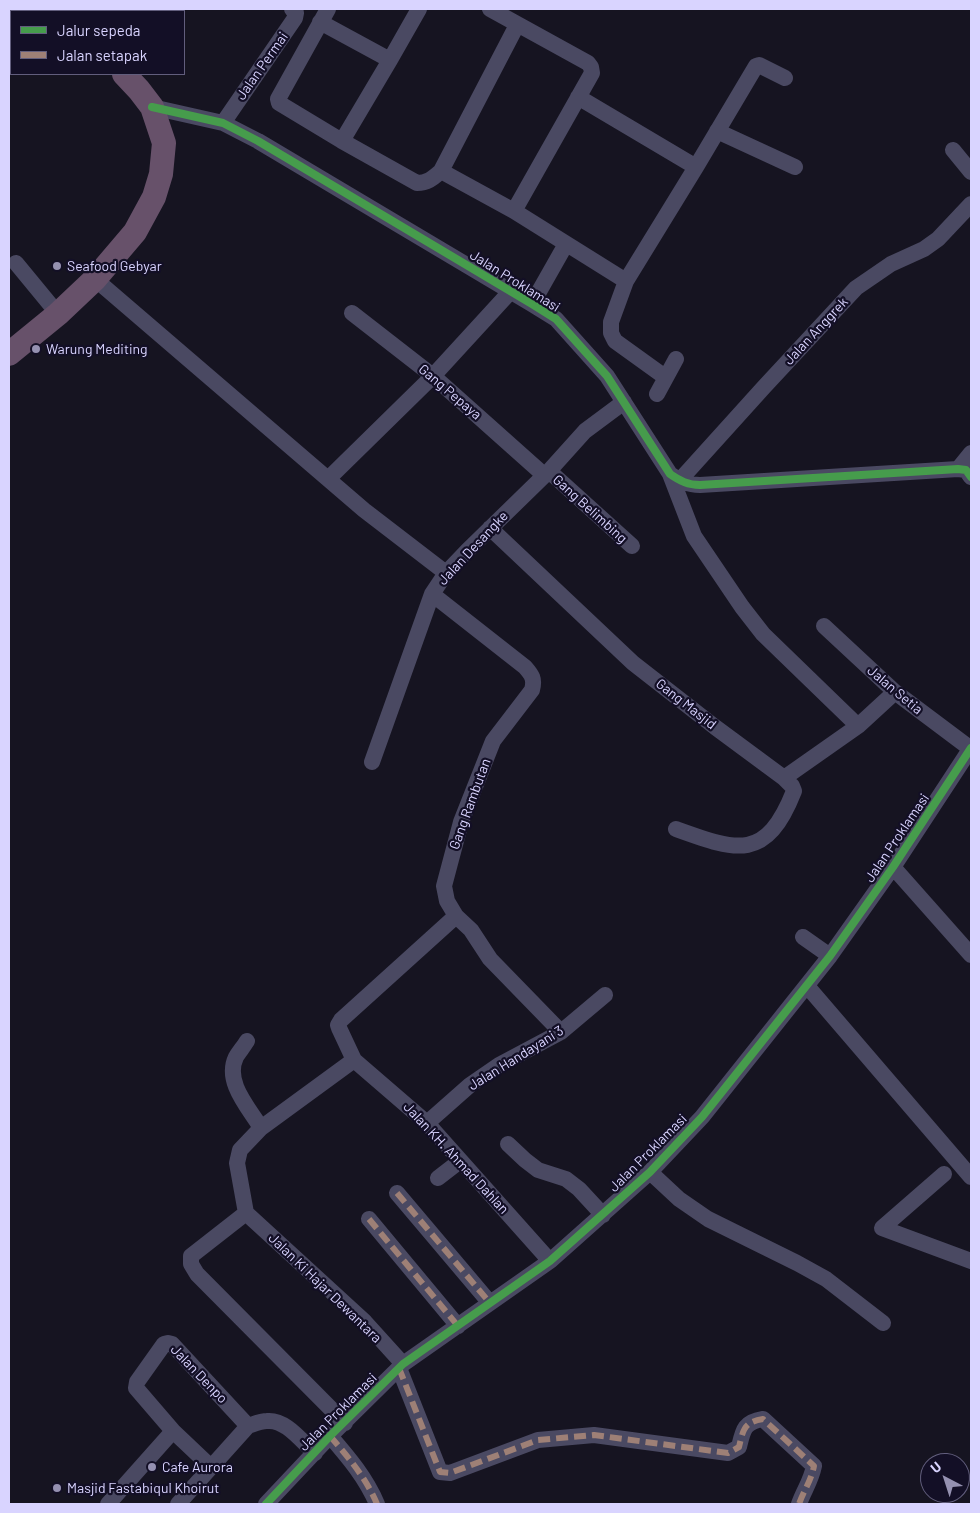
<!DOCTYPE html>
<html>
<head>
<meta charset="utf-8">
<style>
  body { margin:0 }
  #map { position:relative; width:980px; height:1513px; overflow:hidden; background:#161421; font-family:Barlow,sans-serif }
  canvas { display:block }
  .frame { position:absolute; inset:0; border:10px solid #d9d4ff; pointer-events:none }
  .legend { position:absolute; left:10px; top:10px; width:175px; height:65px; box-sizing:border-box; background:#130f26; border:1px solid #625e7d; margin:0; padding:6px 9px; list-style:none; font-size:15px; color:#d9d4ff }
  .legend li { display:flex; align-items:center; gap:10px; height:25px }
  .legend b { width:25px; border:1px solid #625e7d }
  .north { position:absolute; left:920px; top:1453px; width:50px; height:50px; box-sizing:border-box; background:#130f26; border:1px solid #625e7d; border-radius:50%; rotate:320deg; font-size:14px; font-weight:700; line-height:20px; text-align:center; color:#d9d4ff }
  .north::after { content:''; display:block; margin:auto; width:18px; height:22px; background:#9591b1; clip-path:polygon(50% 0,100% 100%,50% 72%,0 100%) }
</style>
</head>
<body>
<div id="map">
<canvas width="980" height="1513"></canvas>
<div class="frame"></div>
<ul class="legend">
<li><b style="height:6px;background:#469c4c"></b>Jalur sepeda</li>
<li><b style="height:6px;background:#9e8076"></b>Jalan setapak</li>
</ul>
<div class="north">U</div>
</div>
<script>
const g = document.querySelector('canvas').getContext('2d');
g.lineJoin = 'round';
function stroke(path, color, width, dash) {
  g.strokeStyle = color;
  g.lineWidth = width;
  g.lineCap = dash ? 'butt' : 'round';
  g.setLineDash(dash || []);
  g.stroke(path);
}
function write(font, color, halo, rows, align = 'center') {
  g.font = font + ' Barlow,sans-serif';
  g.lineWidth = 4.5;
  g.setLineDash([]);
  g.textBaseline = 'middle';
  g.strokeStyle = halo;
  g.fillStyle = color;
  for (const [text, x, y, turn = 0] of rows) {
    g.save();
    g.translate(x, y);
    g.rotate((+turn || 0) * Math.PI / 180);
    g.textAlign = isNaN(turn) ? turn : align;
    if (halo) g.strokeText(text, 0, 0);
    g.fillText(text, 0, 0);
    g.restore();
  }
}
stroke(new Path2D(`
  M328 9 278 99 279 103 342 141 417 183C428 183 433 178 441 171L517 25
  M490 9 588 63 591 67 592 73 514 211
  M9 21 11 16
  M320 22 390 60
  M578 97 696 167
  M152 107 223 123 258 141 532 304 556 319 607 376 670 474C680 481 688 485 700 485L958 469 966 470 971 477
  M223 123 295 18 296 13 292 9
  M717 131 795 167
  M342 141 390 60 419 9
  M953 150 971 172
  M441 171 514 211 626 281
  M16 263 58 314
  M95 279 364 510 446 573
  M532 304 566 244
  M352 313 433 376 544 475
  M665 377 615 341 611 333V322L626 281 696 167 756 66 759 65 785 78
  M657 394 676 359
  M958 469 971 453
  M549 471 632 546
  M670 474 694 536 742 607 763 634 858 726
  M328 479 433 376 510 292
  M680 480 764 387 856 288 891 264 924 249 938 239 971 204
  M490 528 633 663 715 727 784 778 858 726 895 692
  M432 594 525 667C532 675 535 679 532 690L493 741 461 822 444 886 447 901 456 916 471 930 490 959 561 1032
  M824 626 895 692 971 749
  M372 762 432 594 446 573 467 551 549 471 585 431 624 402
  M676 829C737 851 766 862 794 791L792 786 784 778
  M893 867 971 955
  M803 937 830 956
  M807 986 971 1177
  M247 1041C244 1046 239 1052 236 1057 224 1082 249 1108 261 1128
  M354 1060 339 1028 338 1025 341 1020 456 916
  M427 1123 470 1085 499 1065 561 1032 605 995
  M508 1144 525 1160 538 1170 566 1179 579 1189 603 1215
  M650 1172 679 1199 708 1219 797 1263 826 1279 883 1323
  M944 1174 882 1228 971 1261
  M438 1178 460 1161
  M397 1193 490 1303
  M246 1213 365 1322 403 1364
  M369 1219 458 1326
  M399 1368 440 1472 450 1473 538 1440 594 1435 728 1453 739 1447C743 1430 744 1422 763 1419L814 1466C811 1481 804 1490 799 1504
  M345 1423 197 1274 191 1264V1256L246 1213 237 1163 240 1150 261 1128 354 1060 427 1123 550 1261
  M330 1436C349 1458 366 1478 377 1504
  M211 1467 173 1431 136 1388 137 1382 164 1344 168 1343 172 1344 248 1426C254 1424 261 1421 267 1421 286 1419 302 1442 315 1453
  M108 1504 173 1431
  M178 1504 248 1426
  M266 1504 330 1436 403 1364 550 1261 650 1172 702 1117 830 956 893 867 971 748`), '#4a4962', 16);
stroke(new Path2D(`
  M53 9 56 11
  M9 354 58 314 95 279 135 232 154 197 161 174 164 143 152 107 139 90 124 74`), '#67516a', 24);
stroke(new Path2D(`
  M397 1193 490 1303
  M369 1219 458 1326
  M399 1368 440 1472 450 1473 538 1440 594 1435 728 1453 739 1447C743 1430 744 1422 763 1419L814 1466C811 1481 804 1490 799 1504
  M330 1436C349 1458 366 1478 377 1504`), '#9e8076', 6, [12, 6]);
stroke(new Path2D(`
  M152 107 223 123 258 141 532 304 556 319 607 376 670 474C680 481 688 485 700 485L958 469 966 470 971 477
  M266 1504 330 1436 403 1364 550 1261 650 1172 702 1117 830 956 893 867 971 748`), '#469c4c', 8);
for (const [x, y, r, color] of [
  [57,266,5,"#9591b1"],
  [36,349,5,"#9591b1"],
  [152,1467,5,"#9591b1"],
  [57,1488,5,"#9591b1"]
]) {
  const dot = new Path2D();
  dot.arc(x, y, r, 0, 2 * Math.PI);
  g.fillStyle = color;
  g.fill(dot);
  stroke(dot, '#130f26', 2);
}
write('14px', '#d9d4ff', '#130f26', [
  ["Jalan Permai",262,66,-55],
  ["Jalan Proklamasi",515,281,32],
  ["Jalan Anggrek",816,331,-47],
  ["Gang Pepaya",450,392,40],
  ["Gang Belimbing",590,509,42],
  ["Jalan Desangke",473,548,-47],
  ["Jalan Setia",895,690,40],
  ["Gang Masjid",686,704,38],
  ["Gang Rambutan",470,804,-70],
  ["Jalan Proklamasi",897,838,-56],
  ["Jalan Handayani 3",516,1058,-32],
  ["Jalan Proklamasi",648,1153,-45],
  ["Jalan KH. Ahmad Dahlan",456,1158,47],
  ["Jalan Ki Hajar Dewantara",325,1288,44],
  ["Jalan Denpo",199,1374,46],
  ["Jalan Proklamasi",338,1412,-45]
]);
write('14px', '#d9d4ff', '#130f26', [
  ["Seafood Gebyar",67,266],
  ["Warung Mediting",46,349],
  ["Cafe Aurora",162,1467],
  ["Masjid Fastabiqul Khoirut",67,1488]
], 'left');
</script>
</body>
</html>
